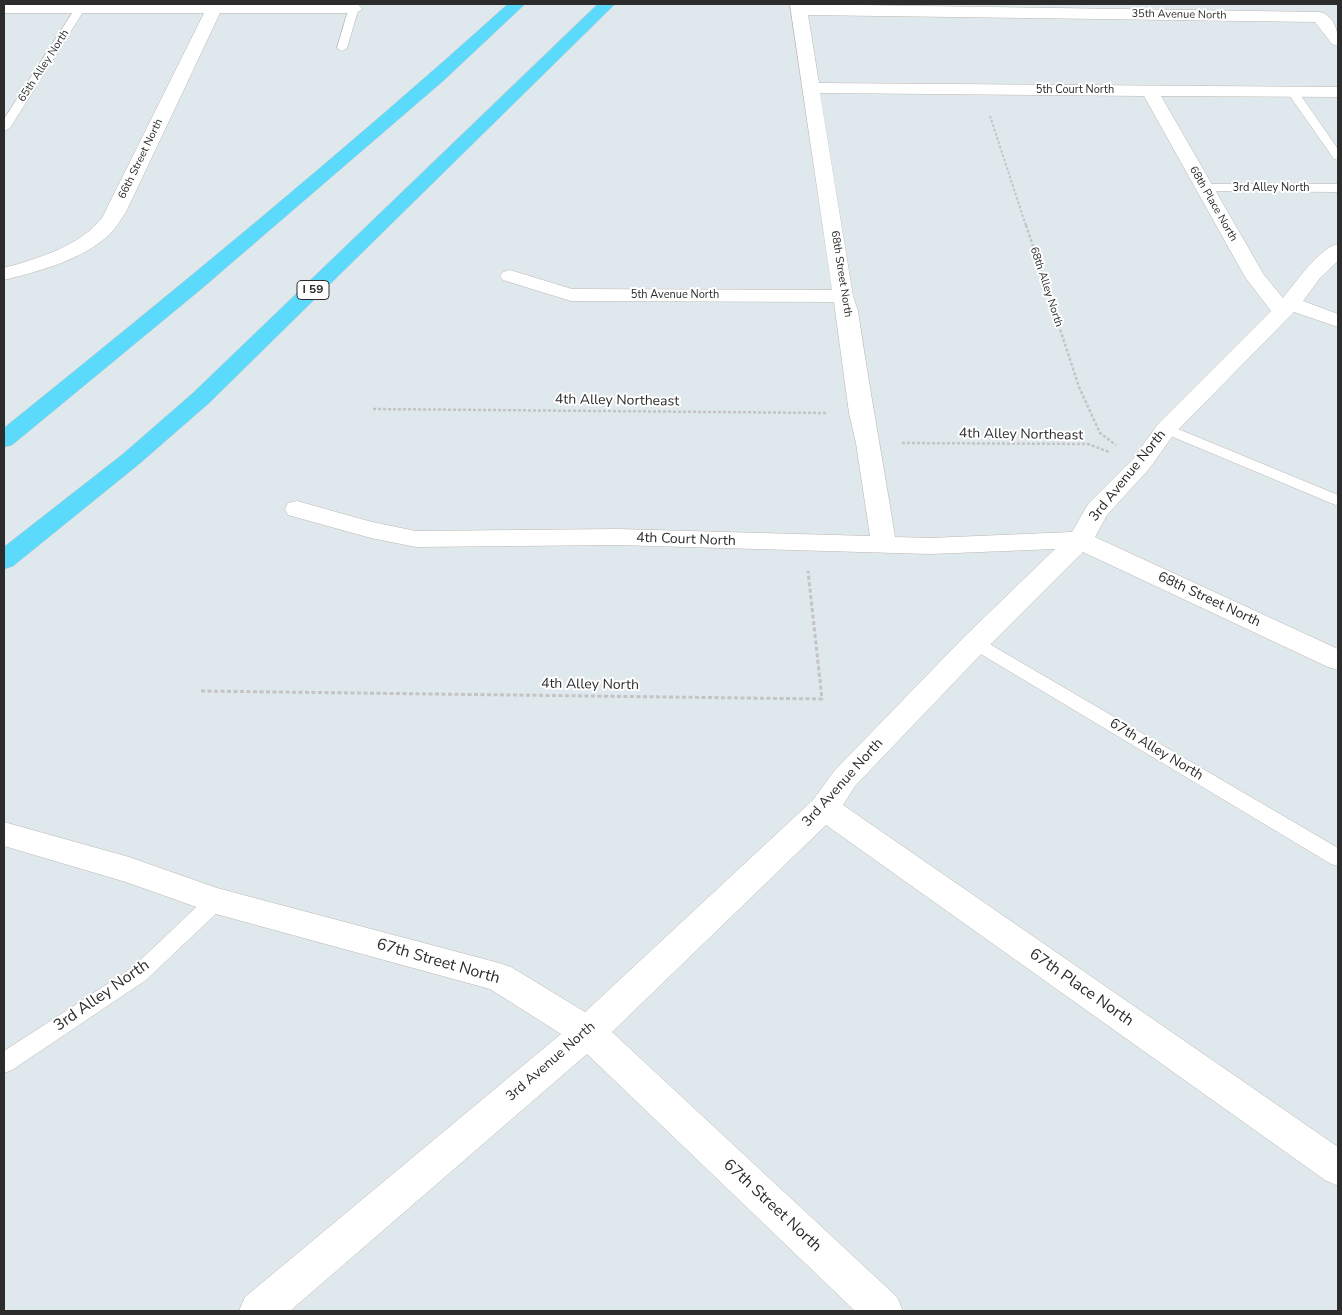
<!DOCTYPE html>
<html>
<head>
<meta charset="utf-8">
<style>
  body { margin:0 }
  #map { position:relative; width:1342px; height:1315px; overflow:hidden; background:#dfe8ed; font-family:"Nunito Sans",sans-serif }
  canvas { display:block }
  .frame { position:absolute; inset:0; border:5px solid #2c2c2c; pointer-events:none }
</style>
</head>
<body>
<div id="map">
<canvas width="1342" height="1315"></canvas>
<div class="frame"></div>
</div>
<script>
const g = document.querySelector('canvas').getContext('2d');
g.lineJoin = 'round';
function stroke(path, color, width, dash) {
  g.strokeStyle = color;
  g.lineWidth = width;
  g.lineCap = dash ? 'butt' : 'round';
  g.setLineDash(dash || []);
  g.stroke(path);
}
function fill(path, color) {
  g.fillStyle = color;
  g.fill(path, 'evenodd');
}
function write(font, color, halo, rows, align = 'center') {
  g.font = font + ' "Nunito Sans",sans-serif';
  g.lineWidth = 4;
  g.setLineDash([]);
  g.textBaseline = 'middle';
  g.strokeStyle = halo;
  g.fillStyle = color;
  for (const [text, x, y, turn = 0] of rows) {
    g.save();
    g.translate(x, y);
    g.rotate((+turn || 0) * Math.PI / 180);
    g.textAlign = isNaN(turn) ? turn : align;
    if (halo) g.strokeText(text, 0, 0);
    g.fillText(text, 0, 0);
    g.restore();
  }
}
const service = new Path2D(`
  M78 4H88L10 128 4 131V119Z
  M350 4H360L347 48 342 51 337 48Z
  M1293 89 1297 90 1338 149V160L1334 159 1287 92Z
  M1203 184H1338V192L1199 191 1197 188Z
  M1166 424 1338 495V506L1161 432 1159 429 1161 426Z
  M975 637 981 639 1338 848V866L1331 864 969 647 966 643 969 639Z
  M216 893 223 895 226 901 223 907 146 980 12 1070 4 1073V1051L132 968 209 895Z`);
const minor = new Path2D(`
  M4 4H356L362 8 360 11 354 13H220L126 212C121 219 116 228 110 234 82 260 40 271 4 280V268C37 259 80 246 102 218L204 13H4Z
  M790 4 1320 12C1335 16 1339 33 1338 46L1332 44 1315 22 808 15 819 83 1338 87V97L1161 96 1264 275 1283 298C1296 282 1319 248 1338 244V261L1320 278 1303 301 1338 314V327L1294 312 1174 434 1149 469 1107 515 1095 537 1338 649V670L1328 667 1083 552 985 650 855 786 843 805 1338 1147V1186L1325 1180 826 825 612 1032 897 1297 903 1311H855L587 1054 290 1311H239L245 1297 561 1034 490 989 216 914 126 882 4 846V822L129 857 217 888 499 963 511 967 585 1012 813 800 835 770 965 636 1055 549 930 554 617 545 416 547 371 538 288 515 285 509 288 503 297 501 372 522 416 531 617 529 870 536 856 443 849 413 834 302 571 301 503 280 500 276 503 272 510 270 572 289 832 290ZM820 93 1144 96 1245 277 1271 311 1158 424 1133 459 1088 504 1072 532 930 538 895 537C883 461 869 387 858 311L853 296Z`);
const motorway = new Path2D(`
  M508 4H525L443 81 200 290 12 445 4 447V428C175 290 345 151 508 4Z
  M598 4H615L209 403 139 464 13 566 4 569V547L123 454 193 393Z`);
stroke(service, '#bcb6af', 1);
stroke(minor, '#bcb6af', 1);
stroke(motorway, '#c4c4c4', 1);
stroke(new Path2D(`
  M990 116 1026 226`), '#c4c4c4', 2, [2.5, 2]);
stroke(new Path2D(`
  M1026 225 1079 387 1100 433 1116 445
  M373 409 828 413
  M902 443 1088 444 1109 452`), '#c4c4c4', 2.5, [3, 2]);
stroke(new Path2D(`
  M201 691 822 699 808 571`), '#c4c4c4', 3, [4, 2.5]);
fill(service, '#fff');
fill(minor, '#fff');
fill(motorway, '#5cdafb');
write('11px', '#2c2c2c', '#fff', [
  ["35th Avenue North",1179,15,1],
  ["65th Alley North",44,66,-57],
  ["5th Court North",1075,90],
  ["66th Street North",141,159,-64],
  ["3rd Alley North",1271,188],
  ["68th Place North",1213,204,60],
  ["68th Street North",841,274,81],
  ["68th Alley North",1046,287,72],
  ["5th Avenue North",675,295]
]);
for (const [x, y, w] of [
  [313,290,32]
]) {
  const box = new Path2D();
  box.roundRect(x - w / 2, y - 9.5, w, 19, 4);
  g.fillStyle = '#fff';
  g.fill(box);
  stroke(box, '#2c2c2c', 1);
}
write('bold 12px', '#2c2c2c', null, [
  ["I 59",313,290]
]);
write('14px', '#2c2c2c', '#fff', [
  ["4th Alley Northeast",617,401,1],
  ["4th Alley Northeast",1021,435,1],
  ["3rd Avenue North",1128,476,-51],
  ["4th Court North",686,540,2],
  ["68th Street North",1209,600,25],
  ["4th Alley North",590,685,1],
  ["67th Alley North",1156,750,31],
  ["3rd Avenue North",843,783,-48],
  ["3rd Avenue North",551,1062,-41]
]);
write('16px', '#2c2c2c', '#fff', [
  ["67th Street North",438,962,16],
  ["67th Place North",1081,988,35],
  ["3rd Alley North",102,996,-35],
  ["67th Street North",772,1206,43]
]);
</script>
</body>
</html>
